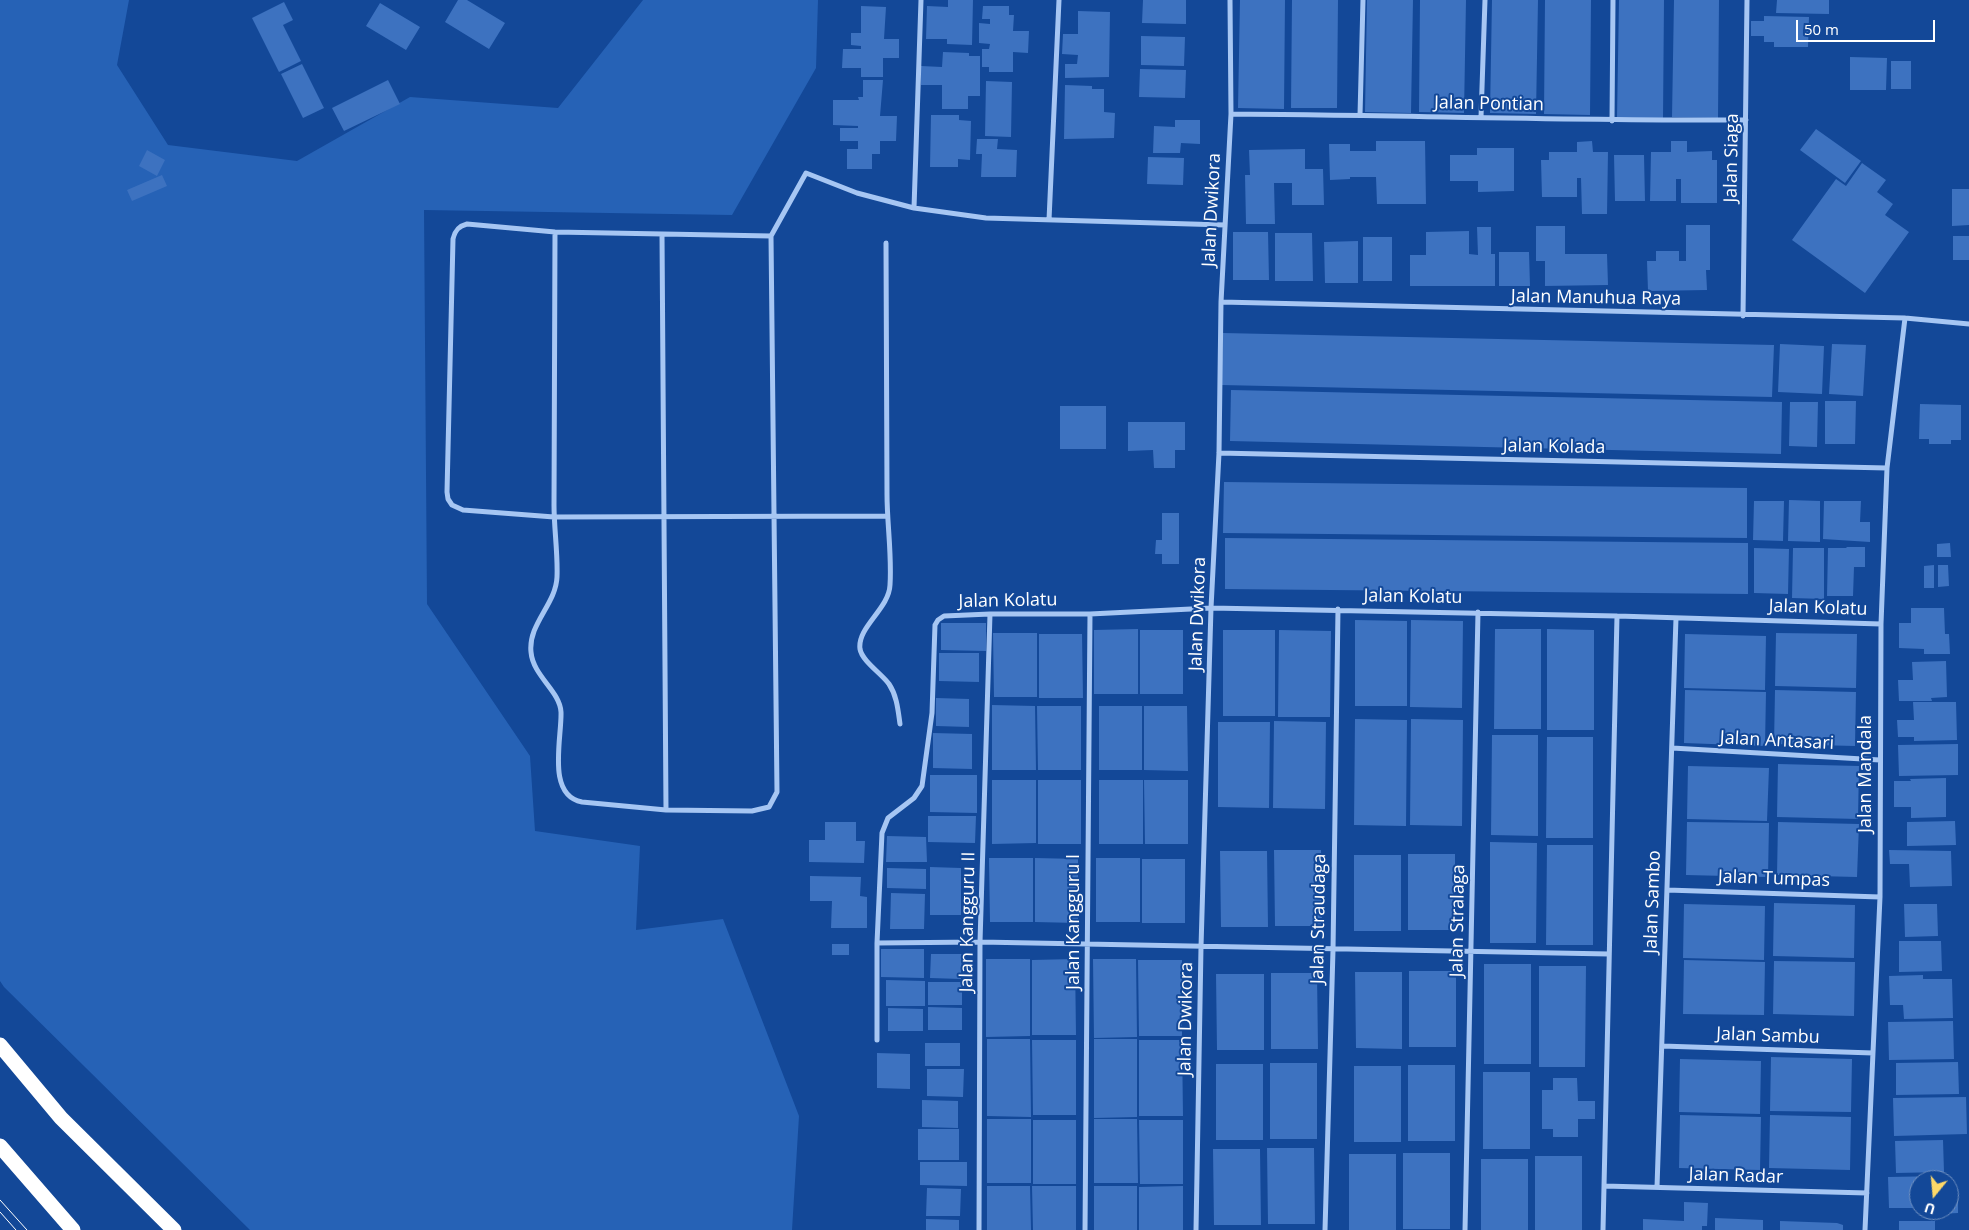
<!DOCTYPE html>
<html>
<head>
<meta charset="utf-8">
<style>
  body { margin:0 }
  #map { position:relative; width:1969px; height:1230px; overflow:hidden; background:#134898; font-family:"Open Sans",sans-serif }
  canvas { display:block }
  .north { position:absolute; left:1909px; top:1170px; width:50px; height:50px; box-sizing:border-box; background:#134898; border:1px solid #7191c1; border-radius:50%; rotate:197deg; font-size:14px; font-weight:700; line-height:20px; text-align:center; color:#fff }
  .north::after { content:''; display:block; margin:auto; width:18px; height:22px; background:#ffd968; clip-path:polygon(50% 0,100% 100%,50% 72%,0 100%) }
  .scale { position:absolute; left:1796px; top:20px; width:139px; height:22px; box-sizing:border-box; border:2px solid #fff; border-top:0; padding-left:6px; font-size:15px; line-height:18px; white-space:nowrap; color:#fff; -webkit-text-stroke:4px #134898; paint-order:stroke }
</style>
</head>
<body>
<div id="map">
<canvas width="1969" height="1230"></canvas>
<div class="north">U</div>
<div class="scale">50 m</div>
</div>
<script>
const g = document.querySelector('canvas').getContext('2d');
g.lineJoin = 'round';
function fill(path, color) {
  g.fillStyle = color;
  g.fill(path, 'evenodd');
}
function stroke(path, color, width, dash) {
  g.strokeStyle = color;
  g.lineWidth = width;
  g.lineCap = dash ? 'butt' : 'round';
  g.setLineDash(dash || []);
  g.stroke(path);
}
function write(font, color, halo, rows, align = 'center') {
  g.font = font + ' "Open Sans",sans-serif';
  g.lineWidth = 4;
  g.setLineDash([]);
  g.textBaseline = 'middle';
  g.strokeStyle = halo;
  g.fillStyle = color;
  for (const [text, x, y, turn = 0] of rows) {
    g.save();
    g.translate(x, y);
    g.rotate((+turn || 0) * Math.PI / 180);
    g.textAlign = isNaN(turn) ? turn : align;
    if (halo) g.strokeText(text, 0, 0);
    g.fillText(text, 0, 0);
    g.restore();
  }
}
fill(new Path2D(`
  M0 0H129L117 65 168 145 297 161 410 97 558 108 643 0H818L816 68 732 215 424 210 427 604 530 756 535 831 640 846 636 930 723 919 799 1116 792 1230H250L4 987 0 981Z`), '#2662b6');
fill(new Path2D(`
  M458 0H467L505 23 489 49 445 22Z
  M948 0H973L972 45 947 44V39H926L927 6 948 7Z
  M1143 0H1186V24L1142 23Z
  M1240 0H1285L1284 109 1238 108Z
  M1292 0H1338L1337 108H1291Z
  M1367 0H1413L1411 113 1365 112Z
  M1420 0H1466L1464 113 1419 112Z
  M1492 0H1538L1536 114 1490 113Z
  M1545 0H1591L1590 115 1544 114Z
  M1619 0H1664L1663 119 1617 118Z
  M1674 0H1719L1718 118 1672 117Z
  M1777 0H1829V14L1776 13Z
  M284 2 293 20 283 25 301 61 279 72 252 18Z
  M380 3 420 27 406 50 366 26Z
  M861 6 886 7 884 39H899V58H883V77H861V68H842L843 49H861V46L851 45V33H861Z
  M983 6H1009V15H1014L1013 31H1029L1028 53 1013 52V72H989V67H982V49H989L990 44 979 43V23L990 24V19H982Z
  M1078 11 1110 12 1109 77 1065 78V64H1077L1078 55 1062 54 1063 34H1078Z
  M1764 16 1809 17 1808 47H1774V42H1764V36H1751V21H1764Z
  M1141 36 1185 37 1184 66 1141 65Z
  M943 52 969 53V56H980V96H968V109H942V85H921V66L942 67Z
  M1850 57 1887 58 1886 90H1850Z
  M1891 61H1911V89H1891Z
  M302 64 324 108 303 118 281 74Z
  M1140 69 1186 70 1185 98 1139 97Z
  M388 80 400 104 344 131 332 108Z
  M863 80H883L880 116H897L896 141H880V154H872V169H847V149H858V141H840V128H858V126L833 125V100H859L858 97H863Z
  M986 81 1012 82 1011 137 985 136Z
  M1065 85 1092 86V89H1104V112L1115 113 1114 138 1064 139Z
  M931 115H959V120L971 121 970 160 958 159V167H930Z
  M1175 120H1200V144L1181 143 1180 153H1153L1154 126 1175 127Z
  M1816 129 1861 161 1845 183 1800 150Z
  M977 139H998L997 149 1017 150 1016 177H981L982 154H976Z
  M1376 141H1425L1426 204H1377L1376 177H1350V179L1330 180 1329 144H1350V151H1376Z
  M1592 141 1593 152H1608L1607 214H1582L1581 178H1577V197H1542L1541 160H1549V152H1577V142Z
  M1671 141H1687V152L1712 151V160H1717V203H1681V179H1676V201H1650L1651 152H1671Z
  M1477 148H1514V191L1478 192V181H1450V155H1477Z
  M1305 149V169H1323L1324 205H1292V183H1274L1275 224H1246L1245 175H1250L1249 150Z
  M147 150 165 160 157 176 139 166Z
  M1614 155H1644L1645 201H1615Z
  M1148 157 1184 158 1183 185 1147 184Z
  M1862 163 1886 180 1877 192 1893 204 1885 215 1909 232 1865 293 1792 240 1836 179 1846 186Z
  M162 175 167 186 132 201 127 190Z
  M1952 189H1969V225L1952 226Z
  M1686 225H1710V270H1706L1707 290 1648 291 1647 261H1656V251H1679V261H1686Z
  M1536 226H1565V254H1607L1608 285 1545 286V261H1536Z
  M1477 227H1491V254H1495V286H1410V255H1426V232L1469 231V254L1478 255Z
  M1233 232H1268L1269 280H1233Z
  M1275 233H1312L1313 281H1275Z
  M1953 236H1969V260H1953Z
  M1363 237H1392V281H1363Z
  M1358 241V283H1325L1324 242Z
  M1499 252H1529L1530 286H1499Z
  M1223 333 1774 345 1772 397 1221 385Z
  M1780 344 1824 346 1822 394 1778 392Z
  M1832 344 1866 345 1863 396 1829 394Z
  M1231 390 1782 402 1781 454 1230 441Z
  M1825 401H1856L1855 444H1825Z
  M1790 402H1818L1817 447 1789 446Z
  M1920 404 1961 405V440H1951V444H1929V439H1919Z
  M1060 406H1106V449H1060Z
  M1128 422H1185V450H1175V468H1154L1153 450 1128 451Z
  M1224 482 1747 488V538L1223 533Z
  M1789 500 1820 501V542L1788 541Z
  M1754 501H1784L1783 541 1753 540Z
  M1824 501H1861L1860 522H1870V542L1823 539Z
  M1162 513H1179V564H1162V554H1155L1156 540H1162Z
  M1225 538 1748 543V594L1225 589Z
  M1950 543 1951 557H1937V544Z
  M1846 547H1865V567H1854L1853 596H1827L1828 548H1847Z
  M1754 548 1789 549 1788 594 1754 593Z
  M1793 548H1824V599L1792 598Z
  M1934 565V588H1924V566Z
  M1938 565H1948L1949 586 1938 587Z
  M1911 608H1944L1945 634H1949L1950 654H1924V649L1899 648V623H1911Z
  M1355 620 1407 621V706H1355Z
  M1411 620 1463 621 1462 708 1410 707Z
  M941 623H986V651L941 650Z
  M1138 629V694H1094V630Z
  M1495 629H1541V729H1494Z
  M1547 629 1594 630V730H1547Z
  M1140 630H1183V694H1140Z
  M1223 630H1275V716H1223Z
  M1279 630 1331 631 1330 717H1278Z
  M993 633H1037V697H994Z
  M1776 633 1857 634 1856 688 1775 686Z
  M1039 634H1082L1083 698H1039Z
  M1685 634 1766 636 1765 690 1684 688Z
  M939 653H979V682L939 681Z
  M1946 661 1947 697 1931 698 1932 701H1899L1898 680H1913L1912 662Z
  M1685 690 1766 692 1765 746 1684 743Z
  M1775 690 1856 692 1855 746 1774 744Z
  M936 698 969 699V727L936 726Z
  M1913 702H1956L1957 740 1914 741V737H1898L1897 720H1914Z
  M992 705 1035 706 1036 770H992Z
  M1037 706H1081V770H1038Z
  M1099 706H1142V770H1099Z
  M1144 706H1187L1188 771 1144 770Z
  M1355 719 1407 720 1406 826 1354 825Z
  M1411 719 1463 720 1462 826 1410 825Z
  M1274 721 1326 722 1325 809 1273 808Z
  M1218 722H1270L1269 808 1218 807Z
  M933 733 972 734V769L933 768Z
  M1492 735H1538V836L1491 835Z
  M1547 737H1593V838H1546Z
  M1958 744V775L1899 776 1898 745Z
  M1778 764 1859 766 1858 819 1777 817Z
  M1688 766 1769 768 1767 821 1687 819Z
  M930 775H977V813L930 812Z
  M1946 778V817L1911 818V807H1894V781H1911L1910 779Z
  M992 780H1036V843L992 844Z
  M1038 780H1081V844H1038Z
  M1099 780H1143V844H1099Z
  M1144 780H1188V844H1145Z
  M928 816H976L975 843 928 842Z
  M1955 821 1956 845 1907 846V822Z
  M825 822H856V841H865L864 863 809 862V840H825Z
  M1687 822 1769 823 1768 877 1686 875Z
  M1778 822 1859 824 1857 877 1777 875Z
  M887 836 926 837 927 862H886Z
  M1490 842 1537 843 1536 943H1490Z
  M1547 845H1593V945H1546Z
  M1274 850H1321L1322 926H1275Z
  M1889 850 1951 851 1952 886 1910 887 1909 864H1890Z
  M1220 851H1267L1268 927H1221Z
  M1408 854H1455V930H1408Z
  M1354 855H1401V931H1354Z
  M989 858H1033V922H990Z
  M1035 858 1078 859V923L1035 922Z
  M1096 858H1140V922H1096Z
  M1142 859H1185V923H1142Z
  M930 867 961 868V915H930Z
  M887 868 926 869V889L887 888Z
  M810 876 861 877 860 896 867 897V928H831L832 901H810Z
  M891 893 925 894 924 929H890Z
  M1774 903 1855 905 1854 958 1773 956Z
  M1684 904 1765 906 1764 960 1683 958Z
  M1904 904H1937L1938 936 1905 937Z
  M1899 941H1941L1942 971 1899 972Z
  M832 944H849V955H832Z
  M881 949H924V978L881 977Z
  M931 954H962L961 979 930 978Z
  M986 959H1030V1036L986 1037Z
  M1075 959 1076 1035H1032V960Z
  M1093 959H1136L1137 1037 1094 1038Z
  M1138 960H1182V1036H1139Z
  M1684 960 1765 962 1764 1015 1683 1014Z
  M1774 961 1855 962 1854 1016 1773 1014Z
  M1484 964H1531V1064H1484Z
  M1539 966H1586L1585 1067H1539Z
  M1409 971H1456V1047H1409Z
  M1355 972H1402V1049L1356 1048Z
  M1271 973H1317L1318 1049H1271Z
  M1216 974H1264V1050H1217Z
  M1923 975V979H1952L1953 1018 1904 1019 1903 1005H1890L1889 976Z
  M886 980 925 981V1006H886Z
  M928 982H962V1005H928Z
  M928 1007 962 1008V1030H928Z
  M888 1008 923 1009V1031H888Z
  M1953 1021 1954 1059 1889 1060 1888 1022Z
  M987 1039H1030L1031 1117 987 1116Z
  M1094 1039H1137V1117L1094 1118Z
  M1032 1040H1076V1115H1033Z
  M1139 1040H1182L1183 1116H1139Z
  M925 1043H960V1066H925Z
  M877 1053 910 1054V1089L877 1088Z
  M1771 1057 1852 1059 1851 1112 1770 1111Z
  M1680 1059 1761 1061 1760 1114 1679 1112Z
  M1958 1062 1959 1094 1896 1095V1063Z
  M1270 1063H1317V1139H1270Z
  M1216 1064H1263V1140H1216Z
  M1408 1065H1455V1141H1408Z
  M1354 1066H1401V1142H1354Z
  M927 1069H964L963 1097 927 1096Z
  M1483 1072H1530V1149H1483Z
  M1553 1078H1577L1578 1101H1595V1119H1578V1137H1553V1129H1542V1090H1553Z
  M1966 1097 1967 1134 1894 1136 1893 1098Z
  M922 1100 958 1101V1128L922 1127Z
  M1680 1115 1761 1117 1760 1170 1679 1168Z
  M1770 1115 1851 1117 1850 1170 1769 1168Z
  M987 1119H1031V1183H987Z
  M1094 1119H1137L1138 1183H1094Z
  M1033 1120H1076V1184H1033Z
  M1139 1120H1183V1184H1140Z
  M918 1129H959V1160H918Z
  M1943 1140 1944 1172 1896 1173 1895 1141Z
  M1267 1148H1314L1315 1224H1268Z
  M1213 1149H1260L1261 1225H1214Z
  M1403 1153H1450V1229H1403Z
  M1349 1154H1396V1230H1349Z
  M1535 1156H1582V1230H1535Z
  M1481 1159H1528V1230H1481Z
  M920 1162H967V1186L920 1185Z
  M1943 1176V1180H1919V1208H1889L1888 1177Z
  M987 1186H1030L1031 1230H987Z
  M1032 1186H1076V1230H1033Z
  M1094 1186H1137V1230H1094Z
  M1183 1186V1230H1139V1187Z
  M927 1188 961 1189 960 1216H926Z
  M1949 1189H1958V1213L1938 1214V1210H1949Z
  M1684 1202 1708 1203 1707 1226H1702V1230H1643V1219L1684 1221Z
  M1715 1218 1763 1220V1230H1715Z
  M926 1219 959 1220V1230H926Z
  M1780 1221 1837 1223 1843 1225V1230H1780Z
  M1899 1221H1935V1230H1899Z`), '#3d72c0');
stroke(new Path2D(`
  M1231 114C1402 115 1574 121 1746 120
  M1360 115 1363 0
  M1481 117 1485 0
  M1612 121 1613 0
  M914 208 921 0
  M1049 220 1059 0
  M555 232C555 323 554 414 554 505 554 529 558 554 557 577 556 604 528 624 531 652 533 676 560 691 561 712 562 738 546 795 582 802L666 810 752 811 769 807 777 792 771 236 806 173 857 193 914 208 986 218 1225 225
  M662 234 666 810
  M771 236 555 232 467 224C459 226 455 230 453 239L447 492 448 499 452 505 463 510 554 517 887 516
  M886 243C886 327 887 410 887 494 887 524 892 555 890 585 889 609 857 627 860 649 862 661 882 674 889 684 897 696 898 710 900 724
  M1221 302 1905 318 1969 324
  M1743 316 1747 0
  M1219 453 1887 468
  M1672 748 1880 760
  M1667 890 1880 897
  M877 943 980 942 1609 954
  M877 1040V943L882 833 888 818 914 798 922 786 932 713 935 625 938 620 944 616 990 614H1090L1211 608 1617 616 1881 624
  M1662 1046 1873 1053
  M1604 1186 1867 1193
  M1657 1187 1676 618
  M979 1230 980 942 990 614
  M1085 1230 1090 614
  M1196 1230 1201 947 1211 608 1219 453 1221 302 1231 114 1230 0
  M1325 1230 1333 950 1338 609
  M1465 1230 1478 612
  M1603 1230 1617 616
  M1865 1230 1880 897 1881 624 1887 468 1905 318`), '#a6c6f3', 5);
stroke(new Path2D(`
  M0 1045 61 1118 174 1230
  M0 1146 73 1230`), '#fff', 15);
stroke(new Path2D(`
  M0 1200 27 1230
  M0 1212 16 1230`), '#fff', 1);
write('18px', '#fff', '#134898', [
  ["Jalan Pontian",1489,104,1],
  ["Jalan Siaga",1732,158,-89],
  ["Jalan Dwikora",1212,210,-87],
  ["Jalan Manuhua Raya",1596,298,1],
  ["Jalan Kolada",1554,447,1],
  ["Jalan Kolatu",1413,597,1],
  ["Jalan Kolatu",1008,601,-1],
  ["Jalan Kolatu",1818,608,2],
  ["Jalan Dwikora",1198,614,-88],
  ["Jalan Antasari",1777,741,3],
  ["Jalan Mandala",1866,774,-90],
  ["Jalan Tumpas",1774,879,2],
  ["Jalan Sambo",1653,902,-88],
  ["Jalan Straudaga",1319,919,-89],
  ["Jalan Stralaga",1458,921,-89],
  ["Jalan Kangguru II",968,922,-89],
  ["Jalan Kangguru I",1074,922,-90],
  ["Jalan Dwikora",1186,1019,-89],
  ["Jalan Sambu",1768,1036,2],
  ["Jalan Radar",1736,1176,2]
]);
</script>
</body>
</html>
